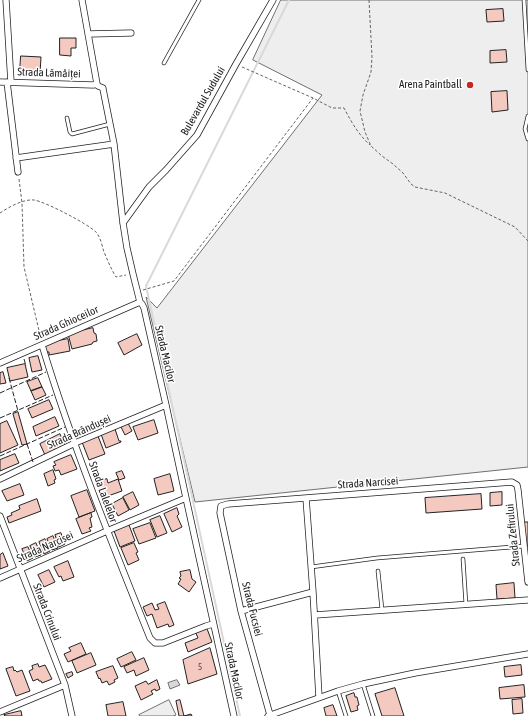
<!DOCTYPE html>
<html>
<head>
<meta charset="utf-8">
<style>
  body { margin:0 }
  canvas { display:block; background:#fff }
</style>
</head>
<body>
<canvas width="528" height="716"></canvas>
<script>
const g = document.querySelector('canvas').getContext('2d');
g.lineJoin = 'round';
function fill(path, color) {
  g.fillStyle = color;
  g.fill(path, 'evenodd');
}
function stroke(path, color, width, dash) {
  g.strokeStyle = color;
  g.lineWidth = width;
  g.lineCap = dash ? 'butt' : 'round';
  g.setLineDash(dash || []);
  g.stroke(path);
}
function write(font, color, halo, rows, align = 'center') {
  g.font = font + ' "Asap Condensed",sans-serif';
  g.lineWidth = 3;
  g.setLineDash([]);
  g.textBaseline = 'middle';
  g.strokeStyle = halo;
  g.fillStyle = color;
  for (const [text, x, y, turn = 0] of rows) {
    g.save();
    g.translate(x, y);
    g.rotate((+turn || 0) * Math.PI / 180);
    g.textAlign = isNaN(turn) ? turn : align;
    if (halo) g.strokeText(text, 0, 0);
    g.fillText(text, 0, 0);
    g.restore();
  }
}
const green = new Path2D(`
  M281 0H528V467L195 502 146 297 157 308 322 95 253 60Z
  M169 700 176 715 173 716H140L139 715Z`);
fill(green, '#eee');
stroke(green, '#6f6f6f', 1);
const water = new Path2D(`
  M177 680 180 685 170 689 168 683Z`);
fill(water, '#d9d9d9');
stroke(water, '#6f6f6f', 1);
stroke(new Path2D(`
  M240 716 146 286 289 0`), '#d9d9d9', 2);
const building = new Path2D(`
  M503 9 504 21 487 22 486 10Z
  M60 38H76V48H71V56L60 55Z
  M506 50 507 62 490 63V51Z
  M21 56 41 57 40 73 20 72Z
  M507 91 508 110 492 112 491 92Z
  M93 328 94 333 96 334 97 341 93 342 92 344 72 349 68 334Z
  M137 334 142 345 124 355 118 343Z
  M68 339 70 351 49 355V352H46L45 345 46 343Z
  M38 356 42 370 32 372 29 358Z
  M25 364 28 377 10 381 7 368Z
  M3 372 6 383 0 384V373Z
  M38 378 42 387 31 391 27 382Z
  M42 387 46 395 35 400 31 391Z
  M49 400 53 409 32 418 28 409Z
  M18 412 27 444 22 445 13 414Z
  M55 417 59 426 36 436 33 427Z
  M154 420 158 433 138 440 133 427Z
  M7 421 18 445 0 453V424Z
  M128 423 132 431 125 435 121 427Z
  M115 429 119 441H121V442L106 448 101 434Z
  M60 434 65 446 45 455 40 444Z
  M98 436 105 454 89 460 82 442Z
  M15 454 19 463 0 471V460Z
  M71 455 77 469 61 475 59 470 55 471 53 466 56 465 54 462Z
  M53 470 56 479 54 480 55 483 48 486 44 474Z
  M122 471 125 478 119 480 116 473Z
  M170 474 174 491 158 495 154 479Z
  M107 479 108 483 118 479 122 491 105 497 103 490 100 491 97 482Z
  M20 484 24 495 7 501 2 491Z
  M87 490 95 511 79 517 71 496Z
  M133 492 139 505 130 510 123 497Z
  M502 492V505L490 506V493Z
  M481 494 482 509 426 513 425 498Z
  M123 498 129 510 118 516 112 504Z
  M37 499 41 511 9 523 7 517 12 515 11 513 20 509 19 506Z
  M177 508 179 514 177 516 182 527 172 532 164 514Z
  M91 513 92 517 90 518 92 527 89 528 91 531 82 534 76 519Z
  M160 516 167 533 157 537 150 520Z
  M524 522H528V546H526Z
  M150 523 156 538 139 544 133 529Z
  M129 525 135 541 120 547 114 531Z
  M61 533 65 544 59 547 55 535Z
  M53 536 58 548 52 550 47 539Z
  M45 539 50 551 44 554 39 542Z
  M36 543 41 555 35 557 30 546Z
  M134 543 138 552 136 553 139 560 128 565 121 548Z
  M28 547 33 558 27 561 22 549Z
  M3 553 8 566 0 569V555Z
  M68 561 74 577 63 581 61 576 59 577 54 567Z
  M49 570 55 582 44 587 38 575Z
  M190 570 192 579 196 582 189 592 178 584 181 579 179 578 181 576 180 572Z
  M514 583 515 598 497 599 496 585Z
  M165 602 174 625 169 627 168 624 157 628 152 614 147 616 143 607 152 603 155 610 159 609 157 605Z
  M206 626 212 642 188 652 185 643 198 638 195 631Z
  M81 643 86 654 68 662 64 654 71 651 69 648Z
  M210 648 217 674 188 684 183 660Z
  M132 652 136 660 121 667 117 659Z
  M91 653 96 665 77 673 72 661Z
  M144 658 149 670 136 676 134 670 127 673 124 667Z
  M38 664 39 667 45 665 52 679 42 683 41 681H39L38 679 33 681 29 671 33 669 32 666Z
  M521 665 522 675 505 677 504 667Z
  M113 666 118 678 114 680 115 682 109 685 107 681 102 683 100 678 99 679 96 672Z
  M13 667 14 671 15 670 17 672 22 670 30 691 16 696 6 669Z
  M72 672 73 675 68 678 66 674Z
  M157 680 160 689 156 691 155 689 151 691 153 694 141 700 135 686 146 681 148 684Z
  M524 685 525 697 500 699 499 688Z
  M395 688 404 716H382L375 694Z
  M354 693 355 697H357L359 705 357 706 358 710 351 712 346 696Z
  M522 699 523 713 513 714 512 700Z
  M180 700 184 716 191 714 192 716H179L176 701Z
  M123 702 126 716H108L106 705Z
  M333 705 337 716H326L324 708Z
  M21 711 22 716H5L4 715Z`);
fill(building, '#f3c9c0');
stroke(building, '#222', 1);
const service = new Path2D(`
  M524 0 528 70
  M164 63 199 0
  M528 116 525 129 528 139
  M67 118 70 132 72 134 110 124
  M463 559 466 605
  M311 567 377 558 524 546
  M378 571 382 610
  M363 684 373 716
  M338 691 346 716`);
const minor = new Path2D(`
  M6 0 11 82
  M82 0 97 84 98 86 103 88V89L114 144 123 223 127 248 133 274 140 302 142 304 144 308 166 405 186 498 234 716
  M88 34 131 33
  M0 82 93 85 97 84
  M7 82 18 172
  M16 158 114 144
  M123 223 149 187 166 170 197 135 236 64 273 0
  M42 345C72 444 111 541 150 638L155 643H163L206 626 213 624
  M0 363 140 302
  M0 479 75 443 166 405
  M306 498 313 592 319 697
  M0 516 65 685 72 716
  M0 578 107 531 186 498
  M241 611 313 592
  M315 615 528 600
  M0 712 65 685
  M270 715 241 611 220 513 221 506 228 504 512 482 517 485 518 490 528 582
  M268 716 338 691 363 684 415 673 528 654`);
stroke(service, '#222', 4.5);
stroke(minor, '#222', 7);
stroke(new Path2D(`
  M369 0 372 57 371 72 363 95 360 111 365 132 371 146 382 156 393 164 403 173 411 184 415 187 445 193 515 227 528 241
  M242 67 313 98 332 108H344C352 123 358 134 370 145
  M19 179 22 203 24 267 41 339
  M0 213C9 207 23 199 34 200 46 202 88 224 96 232 101 238 102 246 104 252 108 261 111 269 116 277L126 275
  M143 290 174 281 313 98`), '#646464', 1, [3, 2]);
stroke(service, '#fff', 3);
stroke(minor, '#fff', 5.5);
stroke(new Path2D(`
  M24 359 26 366
  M9 378 18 411
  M0 393 46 372
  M0 418 53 395
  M27 444 33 462
  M0 456 65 427`), '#222', 1, [5, 2]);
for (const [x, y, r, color] of [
  [470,85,4,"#c62828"]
]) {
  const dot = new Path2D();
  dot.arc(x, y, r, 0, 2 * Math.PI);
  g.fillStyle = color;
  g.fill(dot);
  stroke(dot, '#fff', 1.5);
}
write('9px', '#564c4a', null, [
  ["5",200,667]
]);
write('11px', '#222', '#fff', [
  ["Strada Lămâiței",49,73,2],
  ["Bulevardul Sudului",203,101,-60],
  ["Strada Ghioceilor",66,323,-24],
  ["Strada Macilor",165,354,77],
  ["Strada Brândușei",79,432,-24],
  ["Strada Narcisei",368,483,-4],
  ["Strada Lalelelor",103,492,70],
  ["Strada Zefirului",513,535,-96],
  ["Strada Narcisei",45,547,-24],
  ["Strada Fucsiei",252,609,76],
  ["Strada Crinului",47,612,69],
  ["Strada Macilor",234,671,78]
]);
write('11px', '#222', '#fff', [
  ["Arena Paintball",462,85]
], 'right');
</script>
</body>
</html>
